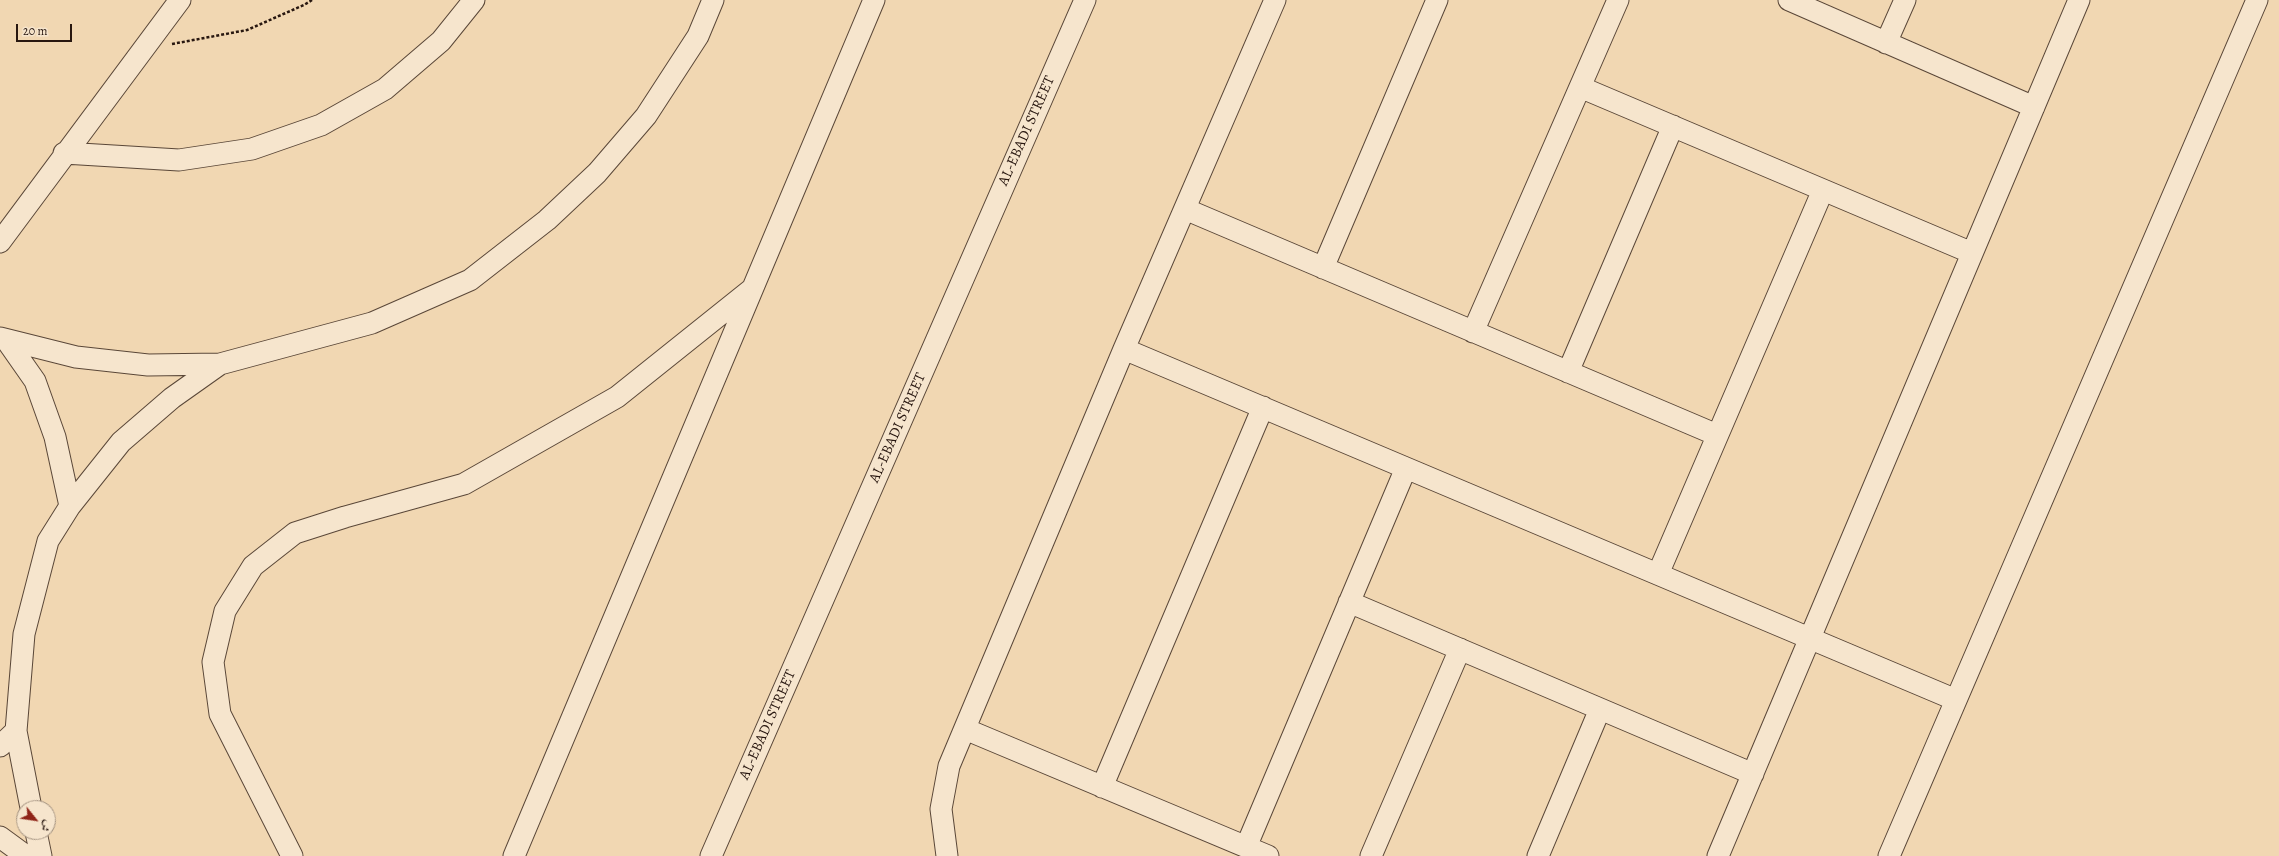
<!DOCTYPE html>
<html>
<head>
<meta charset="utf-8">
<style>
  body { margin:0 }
  #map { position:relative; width:2279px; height:856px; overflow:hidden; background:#f1d7b2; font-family:Alegreya,Amiri,serif }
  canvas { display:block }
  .north { position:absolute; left:16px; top:800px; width:40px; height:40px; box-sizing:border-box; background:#f6e5cd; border:1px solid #a49381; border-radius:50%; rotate:120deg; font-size:11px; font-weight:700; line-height:16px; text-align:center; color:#281710 }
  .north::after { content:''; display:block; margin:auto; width:14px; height:18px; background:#8f2418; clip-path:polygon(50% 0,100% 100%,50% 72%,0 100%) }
  .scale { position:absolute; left:16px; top:24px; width:56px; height:18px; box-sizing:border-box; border:2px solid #281710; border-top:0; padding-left:5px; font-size:12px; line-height:14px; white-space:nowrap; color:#281710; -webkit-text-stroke:3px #f6e5cd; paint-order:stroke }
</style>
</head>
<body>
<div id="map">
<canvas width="2279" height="856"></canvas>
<div class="north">ش</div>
<div class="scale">20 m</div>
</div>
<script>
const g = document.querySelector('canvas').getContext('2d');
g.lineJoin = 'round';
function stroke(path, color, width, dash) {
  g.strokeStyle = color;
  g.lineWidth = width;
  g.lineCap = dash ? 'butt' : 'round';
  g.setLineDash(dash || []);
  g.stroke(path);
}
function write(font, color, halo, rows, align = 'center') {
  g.font = font + ' Alegreya,serif';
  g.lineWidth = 3;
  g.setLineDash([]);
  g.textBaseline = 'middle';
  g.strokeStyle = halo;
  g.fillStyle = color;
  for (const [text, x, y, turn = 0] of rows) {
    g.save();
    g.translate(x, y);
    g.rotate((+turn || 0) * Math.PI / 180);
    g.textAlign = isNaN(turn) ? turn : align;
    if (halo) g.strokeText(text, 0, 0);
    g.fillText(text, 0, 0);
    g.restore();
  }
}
const street = new Path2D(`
  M1789 0 2034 107
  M1886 43 1905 0
  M1580 87 1972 253
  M64 153 179 160 252 149 321 125 385 89 441 41 474 0
  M1185 209 1717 435
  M0 242 180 0
  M1323 268 1437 0
  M1473 332 1618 0
  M0 338 76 357 148 365 220 364
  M7 341 35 381 55 437 70 506
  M1124 349 1956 700
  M1568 372 1673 126
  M1658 574 1823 190
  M1349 602 1753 774
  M965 729 1268 856
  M0 746 16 731
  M1102 787 1263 407
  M31 808 16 731 24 634 48 541 70 506 121 442 172 398 220 364 372 323 470 280 547 220 597 173 646 116 698 36 713 0
  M36 832 41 856
  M0 837 26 856
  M1246 847 1406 468
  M292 856 220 714 213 662 225 611 253 566 295 533 345 517 464 484 617 397 752 289
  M514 856 874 0
  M711 856 1085 0
  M947 856 941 809 949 766 1124 349 1275 0
  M1371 856 1460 649
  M1538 856 1600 709
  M1718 856 2079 0
  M1889 856 2257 0`);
stroke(street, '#5a4738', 23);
stroke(new Path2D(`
  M172 44 247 30 304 5 312 0`), '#281710', 2.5, [3, 2]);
stroke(street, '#f6e5cd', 21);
write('15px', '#281710', '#f6e5cd', [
  ["AL-EBADI STREET",1027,131,-66],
  ["AL-EBADI STREET",898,428,-66],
  ["AL-EBADI STREET",768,725,-66]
]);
</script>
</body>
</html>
